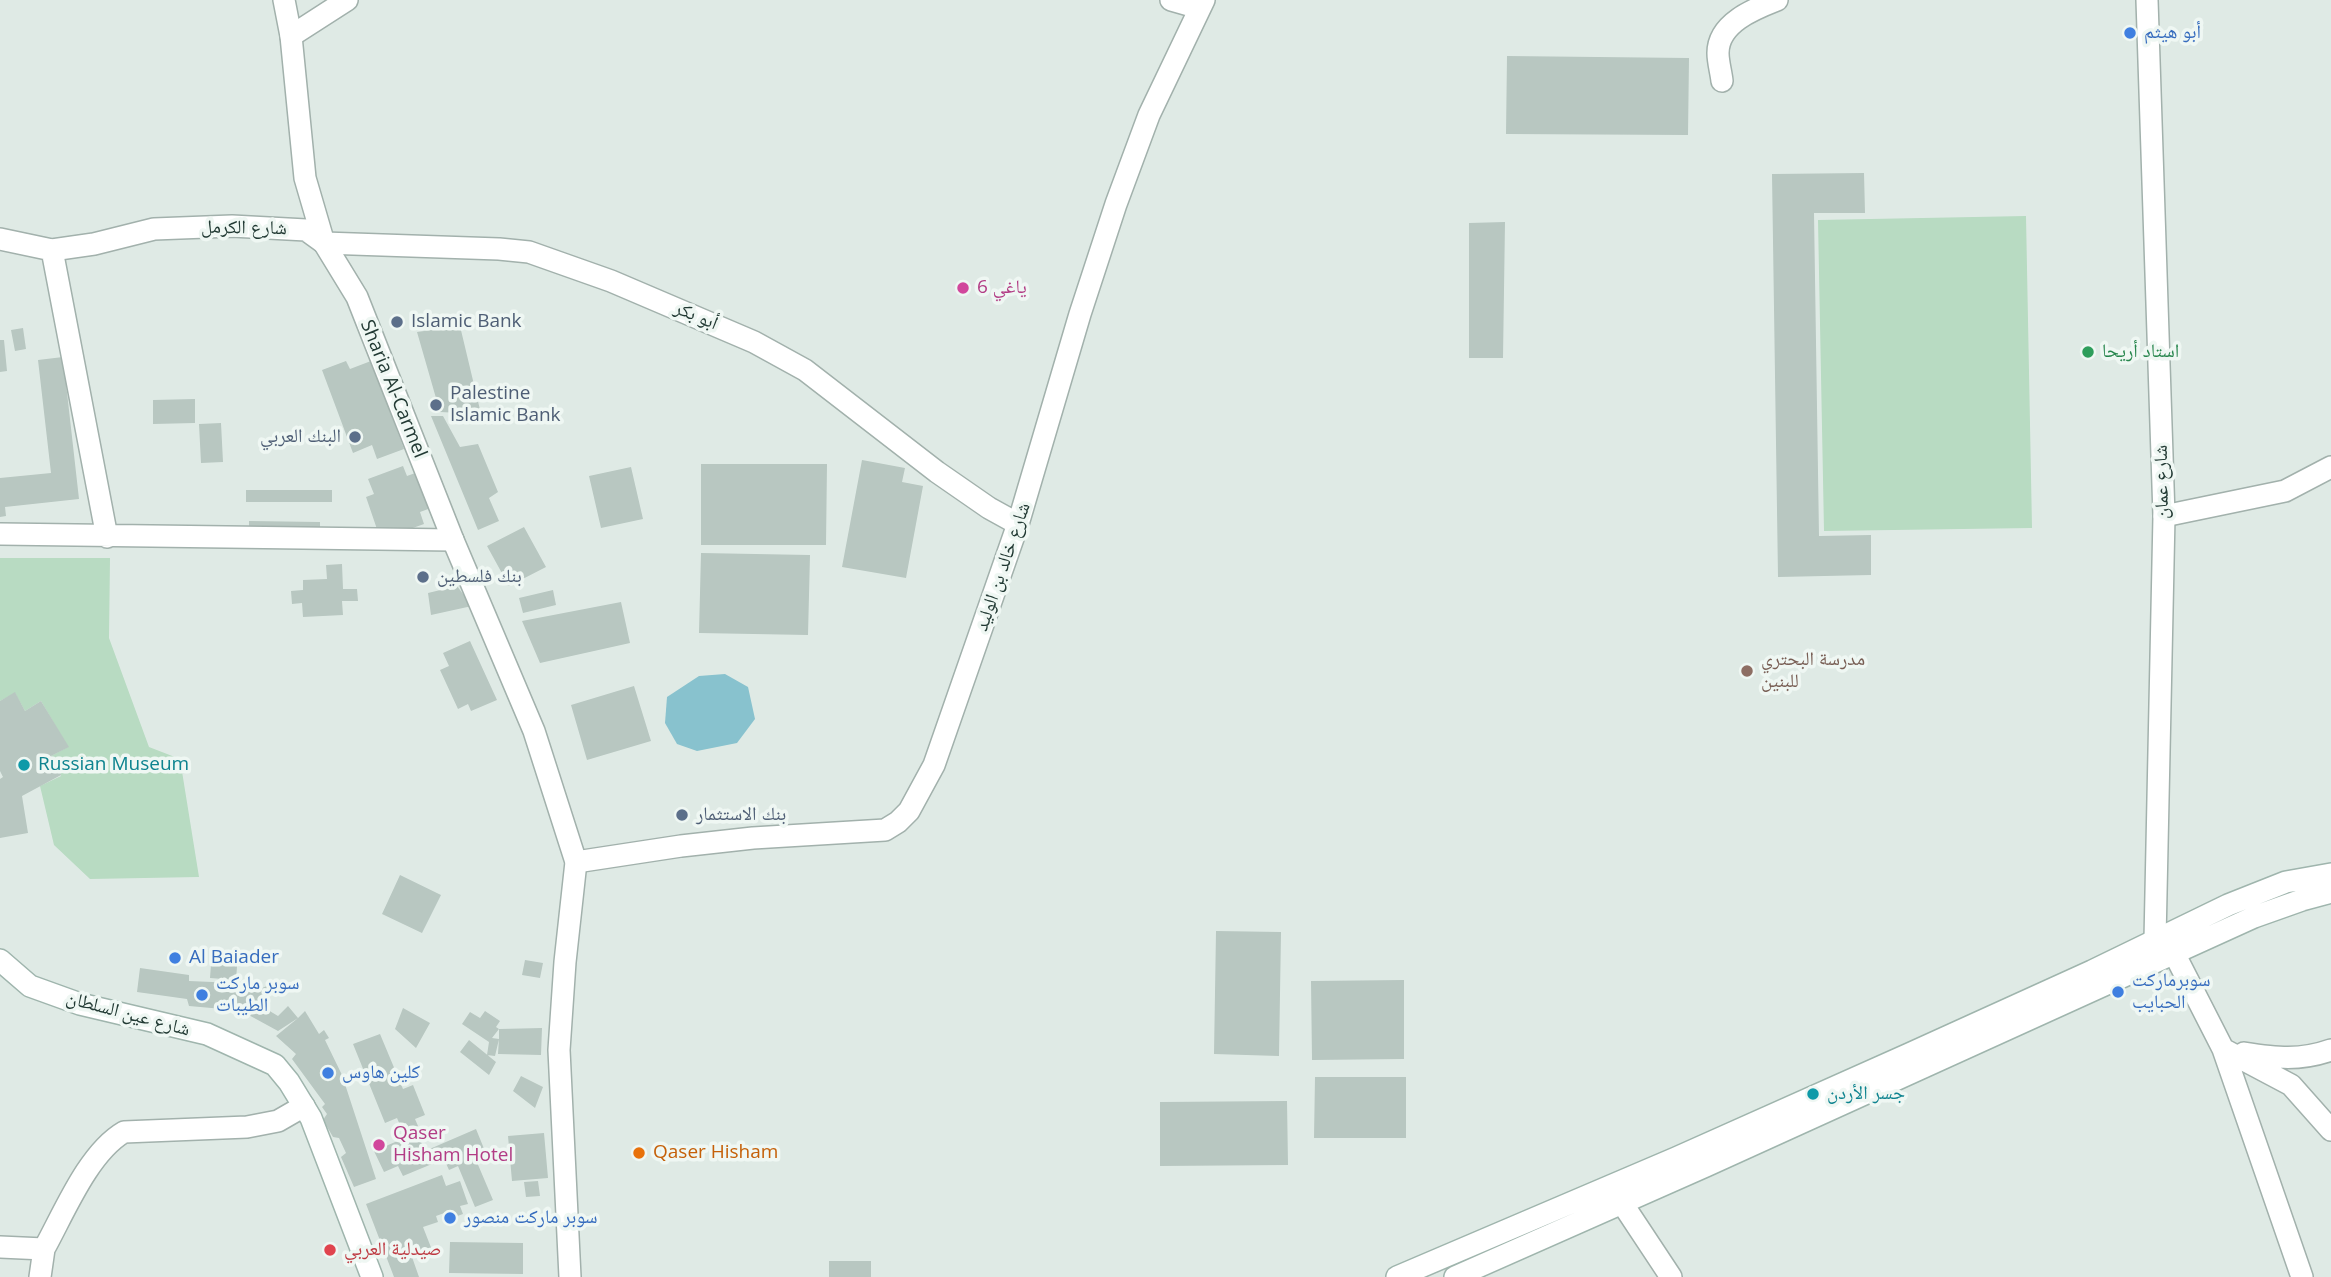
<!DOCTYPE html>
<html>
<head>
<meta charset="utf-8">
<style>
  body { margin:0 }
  canvas { display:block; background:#dfeae5 }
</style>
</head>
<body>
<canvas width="2331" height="1277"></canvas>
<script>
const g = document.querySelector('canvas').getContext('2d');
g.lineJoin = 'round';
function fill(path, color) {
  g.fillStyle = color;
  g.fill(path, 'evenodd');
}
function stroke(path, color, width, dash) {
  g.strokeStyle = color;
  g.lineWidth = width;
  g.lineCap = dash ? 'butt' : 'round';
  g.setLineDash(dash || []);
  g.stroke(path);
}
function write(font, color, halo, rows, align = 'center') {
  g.font = font + ' "Open Sans","Noto Naskh Arabic",sans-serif';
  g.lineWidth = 7;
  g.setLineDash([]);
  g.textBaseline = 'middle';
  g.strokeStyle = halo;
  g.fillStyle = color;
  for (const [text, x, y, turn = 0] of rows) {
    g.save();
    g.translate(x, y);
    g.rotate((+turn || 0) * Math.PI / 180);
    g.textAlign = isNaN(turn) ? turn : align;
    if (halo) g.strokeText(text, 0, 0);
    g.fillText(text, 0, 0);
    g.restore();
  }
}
fill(new Path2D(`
  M2026 216 2032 528 1824 531 1818 220Z
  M0 558H110L109 638 149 747 180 759 199 877 90 879 54 845 40 786 61 776 51 756 68 747 41 701 25 711 15 693 0 701Z`), '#b8dbc2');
fill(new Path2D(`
  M725 674 748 687 755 719 737 743 697 751 677 744 665 723 667 697 699 676Z`), '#88c2ce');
fill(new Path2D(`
  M1507 56 1689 58 1688 135 1506 134Z
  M1864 173 1865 213H1814L1819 536 1871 535V575L1778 577 1772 174Z
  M1505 222 1503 358H1469V223Z
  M460 326 481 414 440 412 417 332Z
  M23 328 26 349 15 351 11 330Z
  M0 340H4L7 371 0 372Z
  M63 357 79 499 5 507 6 516 0 517V478L51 473 38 360Z
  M346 361 350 369 371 361 404 449 377 459 372 445 353 453 322 370Z
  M195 399V423L153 424V400Z
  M431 416H443L460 447 478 444 498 492 489 498 499 521 478 530Z
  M221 423 223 462 201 463 199 424Z
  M862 460 905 468 902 482 923 486 906 578 842 567Z
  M701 464H827L826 545H701Z
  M403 466 407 476 418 472 431 508 420 512 424 524 396 534 379 535 366 497 374 494 368 479Z
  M631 467 643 519 601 528 589 476Z
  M246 490H332V502H246Z
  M249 521 320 522V532L249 531Z
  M524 527 546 567 509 586 487 546Z
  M701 553 810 555 808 635 699 633Z
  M342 564 343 589H357L358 601H342L343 615 303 617 302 603 292 604 291 591 303 590V580L327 579 326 565Z
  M457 586 472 606 431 615 428 593Z
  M553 590 556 605 523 613 519 598Z
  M621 602 630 643 540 663 522 621Z
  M470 641 497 700 471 711 468 704 458 709 440 670 449 666 443 653Z
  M634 686 651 741 587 760 571 705Z
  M15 692 25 711 41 701 69 747 51 756 61 775 22 796 28 833 0 838V779L3 777 0 771V701Z
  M400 875 441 895 422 933 382 914Z
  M1216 931 1281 932 1279 1056 1214 1054Z
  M212 951 238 953 236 980 210 978Z
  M525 960 543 963 540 978 522 975Z
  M140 968 189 975V981L236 983 235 991 257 990 267 986 263 1007 278 1016 288 1006 298 1018 305 1011 319 1034 324 1030 329 1038 325 1040 342 1075 376 1179 354 1187 341 1157 346 1153 339 1138 333 1137 323 1120 327 1114 322 1107 325 1104 292 1059 296 1054 276 1036 298 1018 278 1031 234 1007V1010L189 1006 187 999 137 992Z
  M1404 980V1059L1312 1060 1311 981Z
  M403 1008 430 1023 416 1048 395 1029Z
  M485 1011 500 1021 496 1027 499 1029 542 1028 541 1055 498 1054 499 1038V1029L492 1038 499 1039 495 1056 487 1055 489 1042 462 1024 470 1012 480 1018Z
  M380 1034 403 1089 413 1085 425 1115 415 1119 418 1126 409 1130 406 1123 400 1125 397 1118 385 1123 353 1044Z
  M469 1040 496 1062 489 1075 460 1052Z
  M521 1076 543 1087 535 1108 513 1091Z
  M1315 1077H1406V1138H1314Z
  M1287 1101 1288 1165 1160 1166V1102Z
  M476 1129 487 1156 476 1160 493 1200 475 1207 458 1166 449 1170 444 1159 403 1176 398 1166 384 1172 374 1151 407 1137 409 1141 419 1137 425 1151Z
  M544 1133 548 1178 512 1181 508 1136Z
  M442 1175 446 1186 460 1181 468 1204 460 1206 463 1214 449 1219 447 1212 436 1216 438 1222 423 1227 432 1250 412 1257 419 1277H394L366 1204Z
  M538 1181 540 1196 526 1197 524 1182Z
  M450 1242 523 1243V1274L449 1273Z
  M829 1261H871V1277H829Z`), '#b8c7c1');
const minor = new Path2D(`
  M1171 0 1199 8
  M291 36 347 0
  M1722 81C1721 72 1718 62 1718 53 1718 23 1754 9 1777 0
  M0 239 52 250 94 244 154 229 232 226 306 230 324 243 499 249 529 252 611 281 754 342 805 370 937 472 989 508 1018 524
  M52 250 107 537
  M2164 516 2285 491 2331 467
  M0 534 453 540
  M576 862 681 846 753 838 885 830 898 822 909 811 934 765 1018 524 1080 314 1116 204 1149 115 1204 0
  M2174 953 2223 1049 2302 1277
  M2223 1049 2291 1085 2331 1130
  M2244 1053C2276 1058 2300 1061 2331 1050
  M1622 1203 1671 1277
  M0 1247 44 1249 40 1277
  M44 1249C64 1213 88 1153 124 1132L247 1127 278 1121 304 1106`);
const tertiary = new Path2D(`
  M284 0 291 36 305 178 324 243 357 297 453 540 534 731 576 862 565 962 559 1050 570 1277
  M2147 0 2164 516 2155 940 2170 950`);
const secondary = new Path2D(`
  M0 960 30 986 80 1004 207 1034 275 1065 289 1082 311 1118 372 1277
  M1397 1277 1676 1158 1909 1054 2092 971 2228 905 2286 882 2331 874
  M1455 1277 1706 1166 2254 917 2302 900 2331 892`);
stroke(minor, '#a2b1ac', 24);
stroke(tertiary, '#a2b1ac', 24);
stroke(secondary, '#9fb5ad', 24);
stroke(minor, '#fff', 21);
stroke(tertiary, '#fff', 21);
stroke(secondary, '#fff', 21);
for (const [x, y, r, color] of [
  [2130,33,7,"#3f7fe0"],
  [963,288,7,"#d1479c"],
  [397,322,7,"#5c6f8a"],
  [2088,352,7,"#2e9e5b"],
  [436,405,7,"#5c6f8a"],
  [355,437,7,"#5c6f8a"],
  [423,577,7,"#5c6f8a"],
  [1747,671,7,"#8d6e63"],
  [24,765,7,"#0f9aa8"],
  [682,815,7,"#5c6f8a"],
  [175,958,7,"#3f7fe0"],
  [2118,992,7,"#3f7fe0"],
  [202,995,7,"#3f7fe0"],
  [328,1073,7,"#3f7fe0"],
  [1813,1094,7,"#0f9aa8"],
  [379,1145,7,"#d1479c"],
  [639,1153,7,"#e8710a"],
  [450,1218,7,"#3f7fe0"],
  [330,1250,7,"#e0444e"]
]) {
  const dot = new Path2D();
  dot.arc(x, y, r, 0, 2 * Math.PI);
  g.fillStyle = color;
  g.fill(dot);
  stroke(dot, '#eff7f3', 2.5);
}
write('19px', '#366cbe', '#eff7f3', [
  ["أبو هيثم",2144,33],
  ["Al Baiader",189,958],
  ["سوبرماركت",2132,981],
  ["الحبايب",2132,1003],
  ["سوبر ماركت",216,984],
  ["الطيبات",216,1006],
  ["كلين هاوس",342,1073],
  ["سوبر ماركت منصور",464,1218]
], 'left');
write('19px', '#213933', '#eff7f3', [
  ["شارع الكرمل",244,228,1],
  ["أبو بكر",696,316,23],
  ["Sharia Al-Carmel",393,389,68],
  ["شارع عمان",2162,482,-91],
  ["شارع خالد بن الوليد",1003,567,-71],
  ["شارع عين السلطان",128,1014,15]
]);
write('19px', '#b23c85', '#eff7f3', [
  ["ياغي 6",977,288],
  ["Qaser",393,1134],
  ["Hisham Hotel",393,1156]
], 'left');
write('19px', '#4e5e75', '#eff7f3', [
  ["Islamic Bank",411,322],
  ["Palestine",450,394],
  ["Islamic Bank",450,416],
  ["البنك العربي",341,437,"right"],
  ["بنك فلسطين",437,577],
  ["بنك الاستثمار",696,815]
], 'left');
write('19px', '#27864d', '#eff7f3', [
  ["استاد أريحا",2102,352]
], 'left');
write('19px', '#785e54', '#eff7f3', [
  ["مدرسة البحتري",1761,660],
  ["للبنين",1761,682]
], 'left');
write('19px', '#0d838f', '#eff7f3', [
  ["Russian Museum",38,765],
  ["جسر الأردن",1827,1094]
], 'left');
write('19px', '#c56008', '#eff7f3', [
  ["Qaser Hisham",653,1153]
], 'left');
write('19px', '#be3a42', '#eff7f3', [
  ["صيدلية العربي",344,1250]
], 'left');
</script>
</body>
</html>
